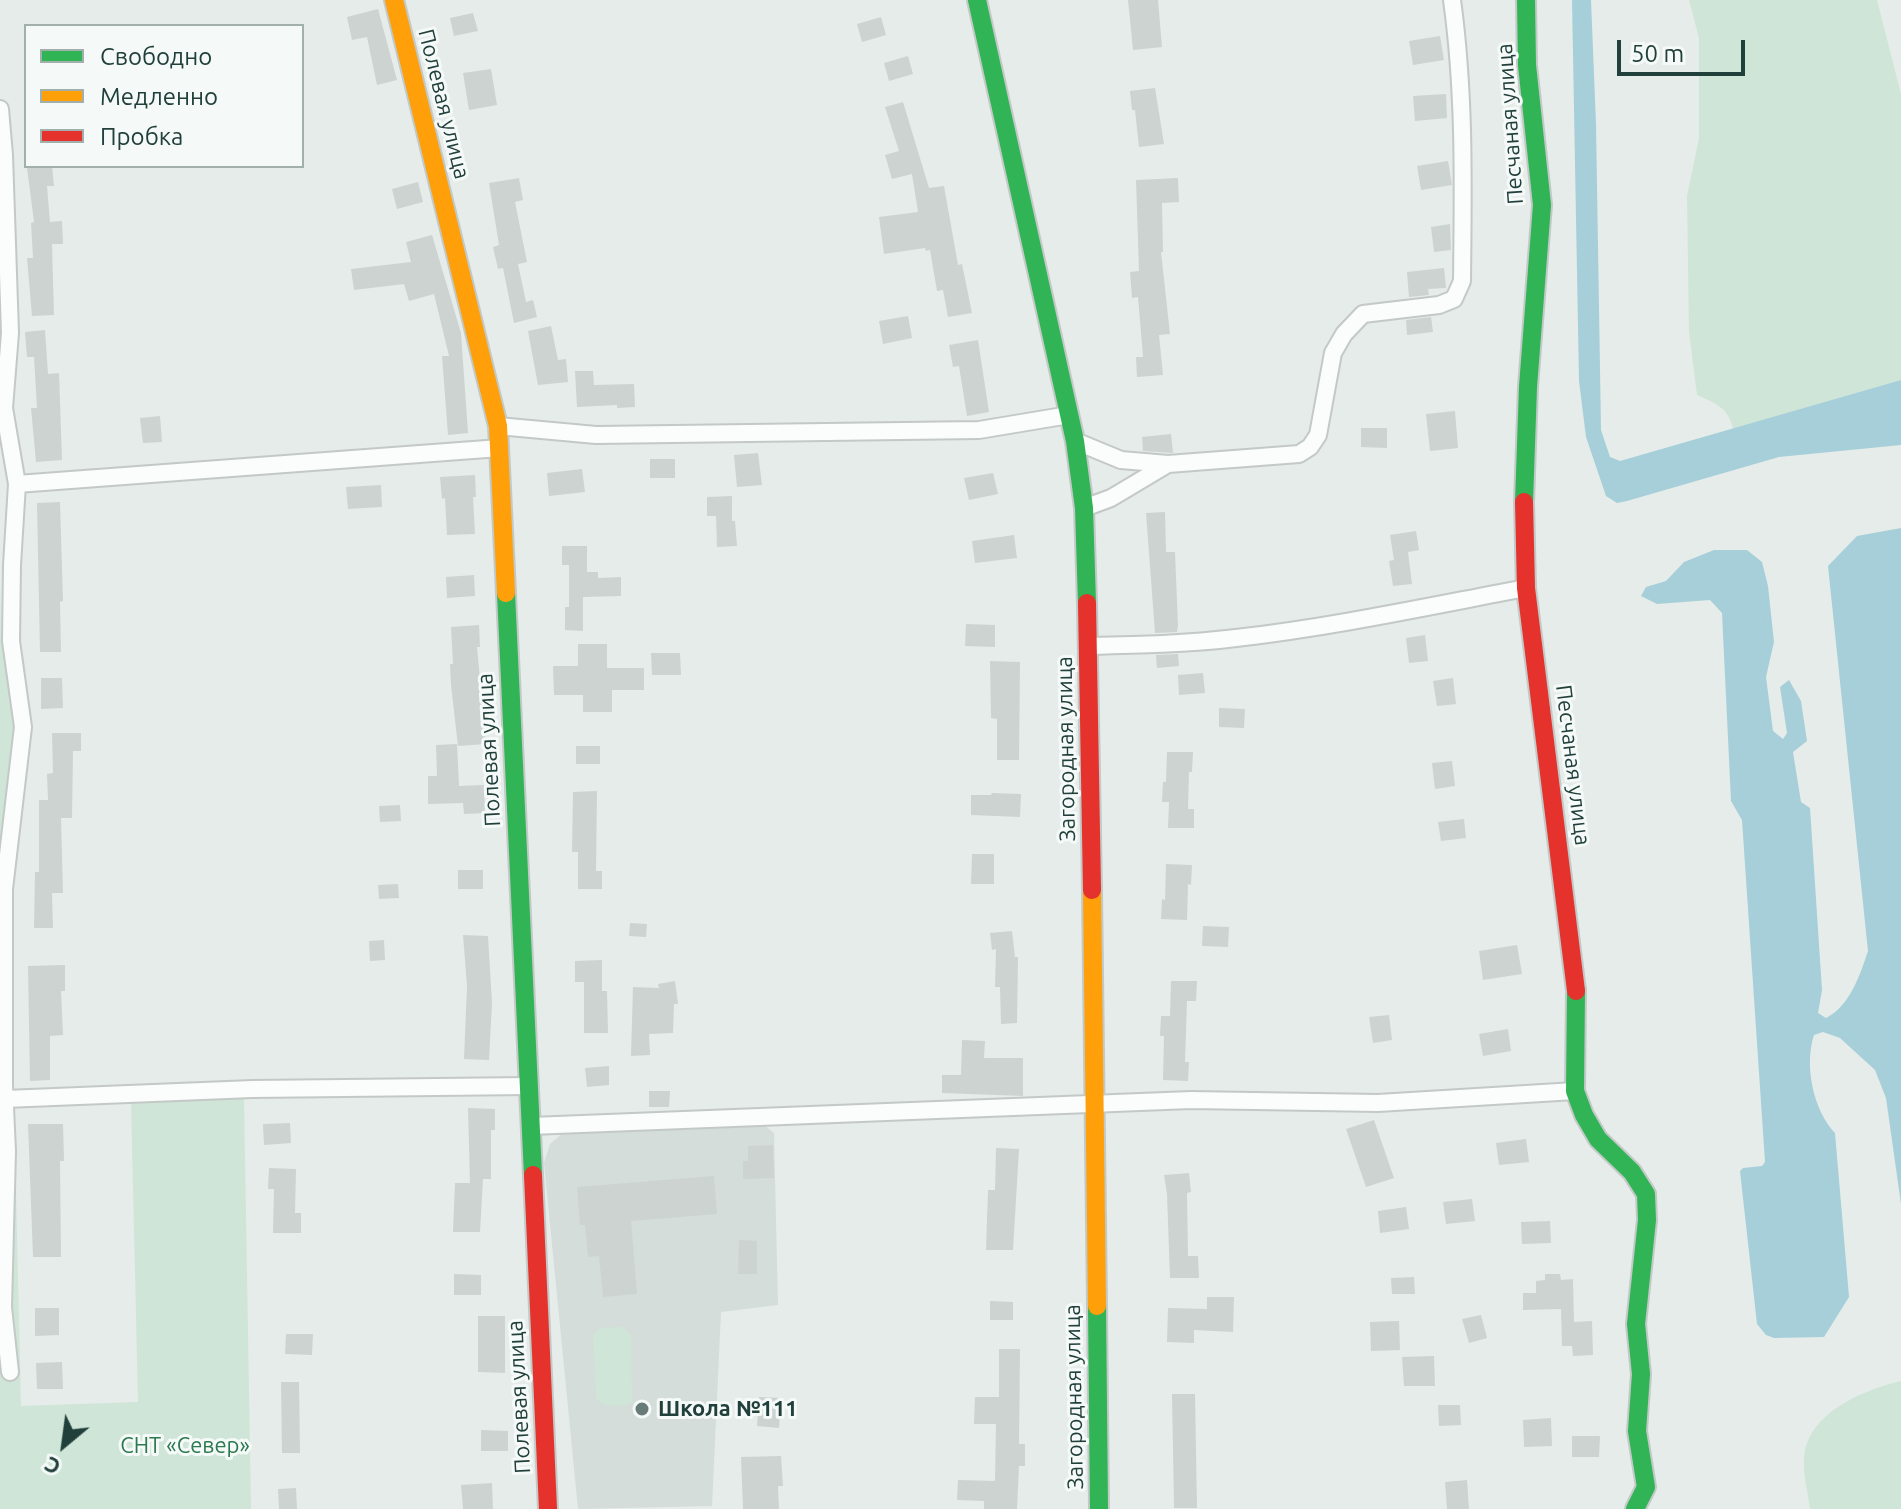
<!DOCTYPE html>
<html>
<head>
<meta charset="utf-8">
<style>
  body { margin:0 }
  #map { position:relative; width:1901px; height:1509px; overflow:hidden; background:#e6ece9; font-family:Ubuntu,sans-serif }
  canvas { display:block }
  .legend { position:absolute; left:24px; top:24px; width:280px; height:144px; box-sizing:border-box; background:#f5faf8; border:2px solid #a1b0ac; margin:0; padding:10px 14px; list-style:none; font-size:24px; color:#22403b }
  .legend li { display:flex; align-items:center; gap:16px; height:40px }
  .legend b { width:40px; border:2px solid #a1b0ac }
  .north { position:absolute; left:24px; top:1405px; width:80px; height:80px; -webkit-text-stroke:6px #f5faf8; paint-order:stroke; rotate:209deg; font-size:22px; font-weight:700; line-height:32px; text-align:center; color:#22403b }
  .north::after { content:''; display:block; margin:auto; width:28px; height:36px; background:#22403b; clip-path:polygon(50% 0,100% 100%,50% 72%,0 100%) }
  .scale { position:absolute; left:1617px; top:40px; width:128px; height:36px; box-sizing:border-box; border:4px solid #22403b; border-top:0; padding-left:10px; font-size:24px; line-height:28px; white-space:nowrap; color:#22403b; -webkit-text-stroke:6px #f5faf8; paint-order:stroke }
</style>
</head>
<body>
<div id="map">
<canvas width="1901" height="1509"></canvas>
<ul class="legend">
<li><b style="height:10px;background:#30b455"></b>Свободно</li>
<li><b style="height:10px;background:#ff9f0a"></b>Медленно</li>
<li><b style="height:10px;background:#e5322d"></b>Пробка</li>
</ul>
<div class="north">С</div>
<div class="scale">50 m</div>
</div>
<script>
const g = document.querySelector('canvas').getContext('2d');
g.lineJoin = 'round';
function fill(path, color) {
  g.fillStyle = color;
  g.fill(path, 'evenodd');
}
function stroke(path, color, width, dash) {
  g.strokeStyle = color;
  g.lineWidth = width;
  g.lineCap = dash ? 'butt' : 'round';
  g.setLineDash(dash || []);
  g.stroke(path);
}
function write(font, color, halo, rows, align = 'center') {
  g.font = font + ' Ubuntu,sans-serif';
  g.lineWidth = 6;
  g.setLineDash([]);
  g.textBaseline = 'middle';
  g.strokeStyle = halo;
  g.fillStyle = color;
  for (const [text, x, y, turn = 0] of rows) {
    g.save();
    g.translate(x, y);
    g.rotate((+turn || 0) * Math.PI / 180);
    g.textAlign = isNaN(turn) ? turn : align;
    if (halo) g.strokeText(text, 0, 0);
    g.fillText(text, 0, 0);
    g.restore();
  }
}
fill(new Path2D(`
  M763 1124 774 1133 778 1305 721 1312 712 1506 578 1509 544 1163 550 1144 563 1133Z`), '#d4ddd9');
fill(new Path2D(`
  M1689 0H1877L1901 94V380L1733 429C1729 408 1715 403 1697 395L1689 332 1687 196 1699 138V38Z
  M0 580 1 639 14 720 13 753 0 863Z
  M244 1098 251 1509H0V1102L14 1108 21 1406 138 1402 131 1102Z
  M623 1327 631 1335 632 1402C623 1407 604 1408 596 1399L593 1335 600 1328Z
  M1901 1381V1509H1810C1808 1490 1800 1466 1806 1446 1817 1409 1867 1389 1901 1381Z`), '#cfe5d7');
fill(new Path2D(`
  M1572 0H1591L1596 124 1601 430 1610 457 1620 461 1901 380V445L1779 457 1627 501 1617 503 1606 496 1586 437 1579 381Z
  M1901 528V1204L1886 1098 1875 1070 1840 1038 1823 1032 1814 1035C1804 1065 1813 1110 1835 1133L1849 1297 1824 1337 1774 1338 1766 1335 1757 1324 1740 1171 1743 1168 1762 1166 1765 1162 1742 820 1731 801 1722 613 1710 600 1657 604 1641 596 1646 587 1666 581 1684 562 1714 550H1747L1762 562 1768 586 1774 642 1766 677 1773 731 1783 739 1787 733 1780 687 1789 680 1801 701 1807 741 1793 752 1801 802 1810 808 1822 990 1818 1013 1826 1018C1850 1006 1860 975 1868 951L1828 566 1857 536Z`), '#a6cfda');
fill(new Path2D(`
  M1128 0H1158L1162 47 1133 50Z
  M378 9 397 80 377 85 367 37 352 40 347 17Z
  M473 13 478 31 454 36 450 18Z
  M881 17 886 35 862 42 857 24Z
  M1440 36 1444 60 1413 65 1409 41Z
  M908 56 913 74 889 81 884 63Z
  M491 69 497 105 469 110 463 73Z
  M1155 88 1164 144 1139 147 1135 110H1132L1130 91Z
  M1446 94 1447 118 1415 121 1413 96Z
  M903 102 929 188 944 186 958 265 962 264 972 313 948 317 943 290 937 291 930 250 926 251 925 248 884 254 879 217 918 212 912 174 892 179 885 155 899 151 885 107Z
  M1448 161 1452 185 1421 190 1417 166Z
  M52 166 54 186H47L50 222 62 221 63 244H52L54 315 32 316 27 258H33L31 223 34 222 27 168Z
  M519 178 523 200 515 202 527 262 518 264 526 302 533 300 537 317 514 323 503 268 498 269 493 247 499 245 489 183Z
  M1178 178 1179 202 1162 203 1163 252H1161L1170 334 1159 335 1163 375 1137 377 1136 357H1143L1138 297 1132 298 1130 272 1139 271 1136 180Z
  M418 182 423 202 397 209 392 189Z
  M1450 224 1451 250 1434 252 1431 227Z
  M432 235 461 333 468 433 448 435 442 356H449L434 294 409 301 404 284 354 290 351 269 411 262 406 242Z
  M1444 268 1446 288 1428 289 1429 295 1409 297 1407 272Z
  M908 316 912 338 883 344 879 321Z
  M1431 317 1433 332 1407 335 1406 320Z
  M551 326 558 360 566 359 568 382 538 385 528 331Z
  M45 330 48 374 59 373 62 460 36 462 31 408H37L34 357H27L25 332Z
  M978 340 989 412 967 416 959 366 953 367 949 345Z
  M575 371H593L594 385 634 384 635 407 617 408V405L577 407Z
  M1455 411 1458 448 1430 451 1426 414Z
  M160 416 162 442 143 443 140 418Z
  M1361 428H1387V448L1361 447Z
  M1171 434 1173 453 1143 451 1142 437Z
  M758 453 762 485 737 487 734 455Z
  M650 459H675V478H650Z
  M582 469 585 492 549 496 547 473Z
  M993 473 998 494 969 500 964 478Z
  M475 475 476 497H473L475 534 447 535 445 498 442 499 440 477Z
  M381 485 382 507 348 509 346 487Z
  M732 496V521H735L737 546 717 547 716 516H707V497Z
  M60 502 63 601 60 602 61 652H40L37 503Z
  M1165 512 1166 552H1175L1178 626 1177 632 1155 633 1146 513Z
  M1416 531 1419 550 1408 552 1412 584 1393 586 1389 561 1394 560 1390 535Z
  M1014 535 1017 558 975 563 972 541Z
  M562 546H587V572H598V578L621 577V596L583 597V631L565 630V607H569V565H562Z
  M474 575 475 596 447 598 446 577Z
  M966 624 995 625V647L965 646Z
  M479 625 480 647H477L486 744 458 746 451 685 450 664H453L451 627Z
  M1425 635 1428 661 1409 663 1406 638Z
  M578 644H607V668H644V690H612V712H583V695H554L553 666H578Z
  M651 653H680L681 675H652Z
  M1178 654 1179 666 1157 668 1156 655Z
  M990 661 1020 662 1019 760H997V719L991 718Z
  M1203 673 1205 693 1179 695 1178 675Z
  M41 678H62L63 708 41 709Z
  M1453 678 1456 704 1437 706 1433 681Z
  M1219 708 1245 709 1244 728 1219 727Z
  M52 733H81V751H73L72 818H61L63 893H52L53 928H34L35 872H39V800H48L47 774 53 773Z
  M457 744 459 786 484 785 485 813 464 814 463 803 428 804V776H437L436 745Z
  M576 746H600V764H576Z
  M1167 752H1193L1192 772H1189L1188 809H1194V828H1168L1169 802H1162L1163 782H1166Z
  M1452 761 1455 786 1435 789 1432 763Z
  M597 791 596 871H602V889H578V852H572L573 792Z
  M992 793 1021 794 1020 817 971 815V795H991Z
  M400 805 401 821 380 822 379 806Z
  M1464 819 1466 838 1441 841 1438 822Z
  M972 854H994V884H971Z
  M1166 864 1192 865 1191 885 1188 884 1187 920 1161 919 1162 899 1165 900Z
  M458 870H483V889H458Z
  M398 884 399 898 379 899 378 885Z
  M630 923 647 924 646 937 629 936Z
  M1203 926 1229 927 1228 947 1202 946Z
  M1012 931 1015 957H1018L1017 1023 1001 1024 1000 987H995L996 949 992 950 990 933Z
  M463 935 488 936 492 1003 489 1060 464 1059 467 986Z
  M384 940 385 960 370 961 369 941Z
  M1517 945 1522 974 1483 980 1479 951Z
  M602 960V991H607L608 1033H584V982H575V961Z
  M65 965V991H61L63 1035 50 1036V1080L30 1081 28 966Z
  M675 981 678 1004H674L673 1033 649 1034 650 1055 631 1056 633 987 659 988 658 984Z
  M1171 981H1197L1196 1001H1187L1185 1062H1189L1188 1081 1163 1080 1164 1036H1160L1161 1016H1170Z
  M1389 1015 1392 1040 1373 1043 1369 1017Z
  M1508 1029 1511 1051 1483 1056 1479 1034Z
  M962 1040 985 1041 984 1058H1023V1096L942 1093V1075H961Z
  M609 1066V1085L587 1087 585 1068Z
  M649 1091H670L669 1107H649Z
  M468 1108 495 1109V1130H491V1179H483L480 1232H453L455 1183H470Z
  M1374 1120 1394 1178 1366 1187 1346 1129Z
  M290 1123 291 1143 264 1145 263 1124Z
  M28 1124H63L64 1161H60L61 1257H33Z
  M1526 1139 1529 1162 1499 1165 1496 1143Z
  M773 1145 774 1178 743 1179V1161H748V1146Z
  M996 1148 1019 1149 1013 1250H986L988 1190H995Z
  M269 1168 296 1169 295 1213H301V1233H273L274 1189H268Z
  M1189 1173 1191 1192 1187 1193 1188 1256H1198L1199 1278H1170L1167 1194 1164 1175Z
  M714 1176 717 1214 631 1221 637 1294 603 1297 599 1256 588 1257 585 1225H580L577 1187Z
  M1472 1199 1475 1221 1446 1224 1443 1202Z
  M1406 1207 1409 1229 1380 1233 1378 1211Z
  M1550 1221 1551 1243 1522 1244 1521 1222Z
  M739 1240 757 1241V1274H738Z
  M454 1274 481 1275V1295H454Z
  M1545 1274H1560L1561 1280 1573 1279 1574 1322 1592 1321 1593 1355 1573 1356 1572 1346H1562L1561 1309 1523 1310V1293H1536V1281L1545 1280Z
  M1414 1277 1415 1294H1392L1391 1278Z
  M1207 1297H1234L1233 1332 1194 1330V1343L1167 1342 1168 1308 1207 1309Z
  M990 1301 1013 1302V1320H990Z
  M35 1308H59V1335L35 1336Z
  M1481 1315 1487 1338 1469 1343 1462 1319Z
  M478 1316H505V1373L478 1372Z
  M1399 1321 1400 1350 1371 1351 1370 1322Z
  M286 1334H313L312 1355 285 1354Z
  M999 1349H1020L1019 1444H1025V1466H1019L1017 1509H984V1501L957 1500 958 1480 995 1481 996 1424H974L975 1397H999Z
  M1434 1356 1435 1386H1404L1402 1357Z
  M62 1362 63 1389H37L36 1363Z
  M281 1382H299L300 1453H282Z
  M1172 1394H1195L1197 1508H1174Z
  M759 1397 781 1398 779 1428 757 1426Z
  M1438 1405H1460L1461 1425 1439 1426Z
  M1551 1418 1552 1446 1524 1447 1523 1420Z
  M481 1430 508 1431V1451H481Z
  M1572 1436H1600L1599 1457H1572Z
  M781 1456 783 1486H778L779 1509H743L741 1457Z
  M1467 1480 1469 1509H1447L1445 1482Z
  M492 1483 493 1509H463L461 1485Z
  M296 1488 297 1509H279L278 1489Z`), '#cdd3d1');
const street = new Path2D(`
  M0 109 4 155 10 333 4 408 17 484 12 565 11 641 23 727 4 889V1085L7 1151 3 1307 10 1372
  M498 426 596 435 979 430 1069 415
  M1075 441 1121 460 1168 464 1299 454 1310 447 1318 435 1333 353 1344 334 1363 314 1439 305 1454 299 1462 281C1463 187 1465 94 1452 0
  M17 484 500 448
  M1084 508 1111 498 1168 464
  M1089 646C1138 645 1187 644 1236 638 1333 627 1430 606 1526 588
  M5 1099 252 1089 529 1086
  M531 1126 1191 1100 1378 1103 1575 1091`);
const fast = new Path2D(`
  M977 0 1075 441 1084 508 1087 603
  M1524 502 1528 387 1542 205 1527 65 1526 0
  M506 593 533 1175
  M1576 991 1575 1091 1584 1115 1598 1139 1632 1172 1646 1194 1647 1220 1636 1324 1641 1374 1637 1431 1646 1487 1635 1509
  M1097 1306 1099 1509`);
const slow = new Path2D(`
  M394 0 498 426 506 593
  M1092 890 1097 1306`);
const jam = new Path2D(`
  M1524 502 1526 588 1576 991
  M1087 603 1092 890
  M533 1175 548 1509`);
stroke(street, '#c3c9c6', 20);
stroke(fast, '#c2c9c7', 22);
stroke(slow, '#c2c9c7', 22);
stroke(jam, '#c2c9c7', 22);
stroke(street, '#fbfcfc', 16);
stroke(fast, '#30b455', 18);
stroke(slow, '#ff9f0a', 18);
stroke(jam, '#e5322d', 18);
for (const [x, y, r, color] of [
  [642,1409,8,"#677c78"]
]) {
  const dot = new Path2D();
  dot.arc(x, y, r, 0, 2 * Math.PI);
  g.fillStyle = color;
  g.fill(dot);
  stroke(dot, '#f5faf8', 3);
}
write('22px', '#22403b', '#f5faf8', [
  ["Полевая улица",444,104,76],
  ["Песчаная улица",1510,124,-94],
  ["Загородная улица",1066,749,-91],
  ["Полевая улица",489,750,-93],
  ["Песчаная улица",1573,765,83],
  ["Полевая улица",519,1397,-93],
  ["Загородная улица",1074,1397,-91]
]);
write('bold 22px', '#22403b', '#f5faf8', [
  ["Школа №111",658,1409]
], 'left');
write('22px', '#2b794f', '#f5faf8', [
  ["СНТ «Север»",185,1446]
]);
</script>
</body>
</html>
